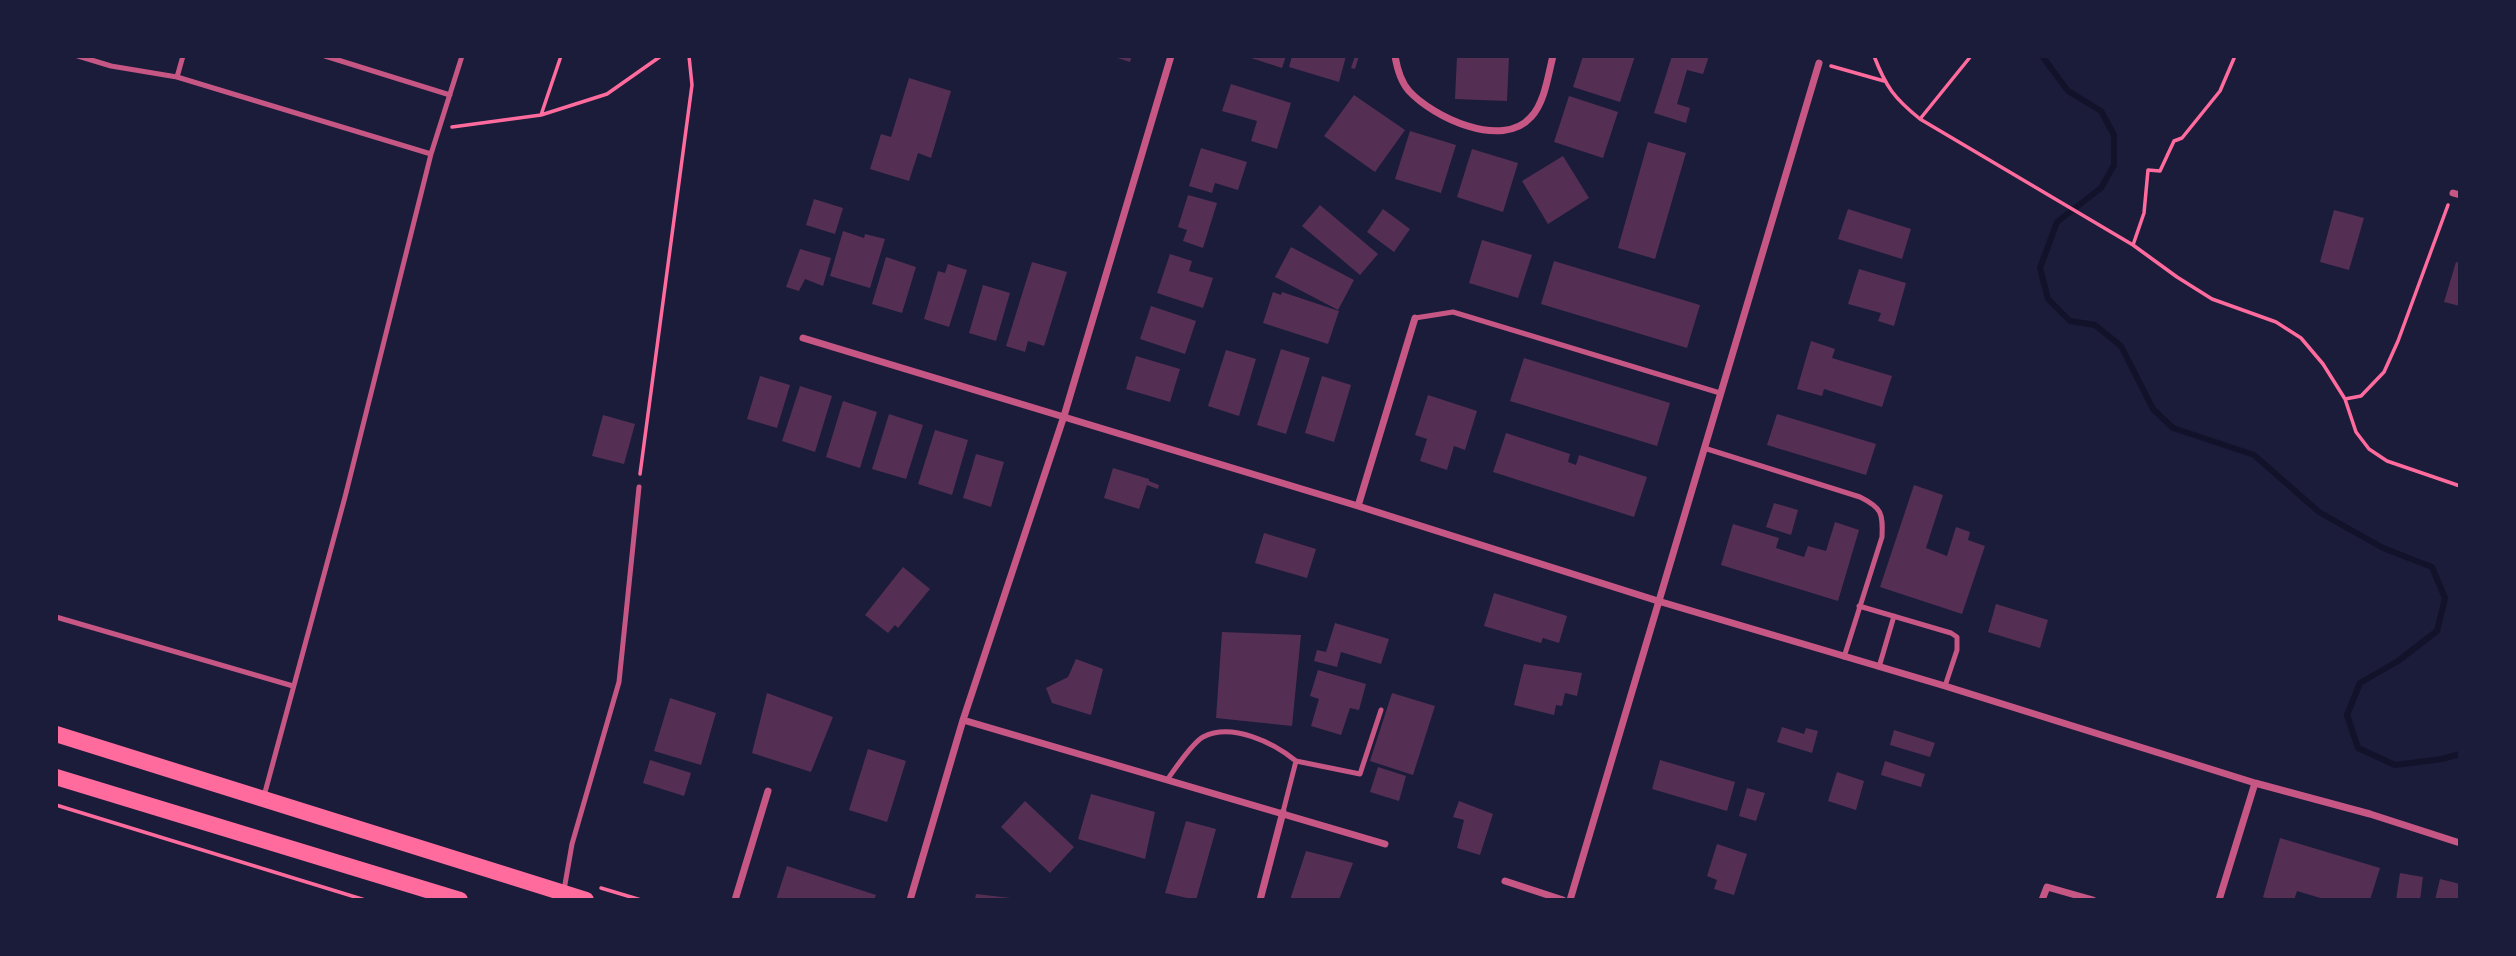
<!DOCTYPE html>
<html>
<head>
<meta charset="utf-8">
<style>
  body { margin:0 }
  #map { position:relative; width:2516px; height:956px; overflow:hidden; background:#1b1b3a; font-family:Helvetica,sans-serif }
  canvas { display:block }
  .frame { position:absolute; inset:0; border:58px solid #1b1b3a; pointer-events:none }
</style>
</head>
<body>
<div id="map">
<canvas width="2516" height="956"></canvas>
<div class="frame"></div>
</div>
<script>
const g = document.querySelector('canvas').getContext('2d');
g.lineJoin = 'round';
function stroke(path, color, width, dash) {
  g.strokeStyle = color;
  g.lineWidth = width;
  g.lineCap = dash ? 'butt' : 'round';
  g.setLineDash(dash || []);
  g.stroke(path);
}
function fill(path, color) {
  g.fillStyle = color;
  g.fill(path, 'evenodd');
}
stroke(new Path2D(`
  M2042 56 2068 91 2101 111 2114 135V165L2101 188 2057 222 2040 268 2048 299 2070 321 2095 325 2121 346 2153 409 2173 428 2254 455 2319 512 2383 548 2432 567 2445 598 2437 631 2398 661 2360 683 2347 715 2358 748 2395 765 2442 759 2460 754`), '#12122b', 6);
fill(new Path2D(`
  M1111 56H1132L1130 62Z
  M1245 56H1286L1282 68Z
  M1292 56H1346L1339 82 1289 67Z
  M1355 56H1359L1355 69 1351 68Z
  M1457 56H1509L1507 101 1455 99Z
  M1583 56H1635L1620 102 1573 87Z
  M1672 56H1709L1703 74 1687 70 1677 104 1690 108 1686 123 1654 113Z
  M909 78 951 91 931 158 918 153 909 181 870 169 881 134 891 137Z
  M1231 84 1291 103 1277 149 1251 141 1257 121 1222 111Z
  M1354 95 1405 130 1375 172 1324 136Z
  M1569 96 1618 112 1603 158 1554 142Z
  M1410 131 1456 145 1441 193 1395 179Z
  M1648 142 1686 153 1655 259 1618 248Z
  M1201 148 1247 162 1238 190 1215 183 1212 193 1189 186Z
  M1472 149 1518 163 1503 212 1457 197Z
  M1563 156 1589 198 1548 224 1522 181Z
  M1188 195 1217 203 1203 248 1183 241 1187 230 1178 227Z
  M814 199 843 208 835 234 806 225Z
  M1320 205 1378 254 1360 275 1302 226Z
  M1383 209 1410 229 1394 252 1367 232Z
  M1848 209 1911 229 1902 259 1838 239Z
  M2334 210 2364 218 2349 270 2320 262Z
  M843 231 864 238 865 234 885 239 870 288 830 276Z
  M1482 240 1532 255 1518 298 1469 283Z
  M1291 247 1354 280 1338 310 1275 277Z
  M800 249 831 258 823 286 805 279 799 291 786 287Z
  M1170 254 1192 261 1189 271 1213 278 1203 308 1157 293Z
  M886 257 916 267 902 313 872 304Z
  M1554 261 1700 305 1687 348 1541 304Z
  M1032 262 1067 272 1044 346 1028 341 1025 352 1006 346Z
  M2456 262 2460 263V306L2444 302Z
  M948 264 967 270 949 327 924 319 938 271 945 273Z
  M1859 269 1906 283 1894 326 1878 321 1881 313 1848 304Z
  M983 285 1010 293 996 341 969 333Z
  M1273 292 1281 295 1282 292 1339 311 1328 344 1263 323Z
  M1151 306 1196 321 1185 354 1140 339Z
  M1811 341 1835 349 1832 358 1892 376 1882 407 1824 389 1822 396 1797 389Z
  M1281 349 1310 358 1286 434 1257 425Z
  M1226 350 1256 359 1239 416 1208 406Z
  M1136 356 1180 369 1170 402 1126 389Z
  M1524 358 1670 403 1657 446 1510 401Z
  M760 376 790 385 777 428 747 419Z
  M1322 376 1351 385 1334 442 1305 433Z
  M800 386 832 396 815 452 782 441Z
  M1428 395 1477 411 1465 450 1454 446 1447 470 1420 461 1427 439 1415 435Z
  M843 401 877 412 860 468 826 457Z
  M889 414 923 425 906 479 872 469Z
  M1777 414 1876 444 1866 475 1767 445Z
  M603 415 635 424 624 464 592 456Z
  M935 430 968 440 952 495 918 484Z
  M1506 433 1570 454 1568 462 1576 465 1579 455 1647 477 1634 517 1493 472Z
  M976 454 1004 462 991 507 963 498Z
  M1113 468 1149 479V481L1159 485 1158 489 1147 485 1139 509 1104 498Z
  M1914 485 1943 495 1926 548 1947 556 1956 527 1970 532 1968 540 1985 546 1962 614 1880 587Z
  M1774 503 1798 510 1791 535 1766 527Z
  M1835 522 1859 530 1838 601 1721 565 1733 524 1779 538 1776 548 1804 557 1808 546 1826 551Z
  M1264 533 1316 549 1307 578 1255 563Z
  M903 567 930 589 898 628 895 625 888 633 865 615Z
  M1494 593 1567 616 1559 643 1543 638 1541 643 1484 626Z
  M1996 604 2048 620 2040 648 1988 632Z
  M1335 623 1389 639 1381 664 1341 652 1337 667 1314 661 1317 650 1326 652Z
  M1222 632 1301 635 1292 726 1216 718Z
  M1076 659 1103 669 1091 715 1052 703 1046 688 1068 677Z
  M1524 664 1582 673 1577 696 1565 693 1562 706 1556 705 1554 715 1514 705Z
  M1318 670 1366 684 1359 710 1350 708 1341 735 1311 726 1319 699 1310 696Z
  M767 693 833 717 811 772 752 753Z
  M1392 693 1435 706 1413 775 1370 761Z
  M670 698 716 713 701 765 654 751Z
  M1782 727 1804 734 1806 728 1818 731 1812 753 1777 742Z
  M1894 730 1935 743 1930 757 1890 745Z
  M868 749 906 761 887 822 849 810Z
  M650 760 691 773 684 796 643 783Z
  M1660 760 1735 782 1727 811 1652 789Z
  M1885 761 1925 774 1921 787 1881 775Z
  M1378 767 1406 776 1399 801 1370 792Z
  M1837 772 1864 781 1856 810 1828 801Z
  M1747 788 1765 793 1756 821 1739 816Z
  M1091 794 1155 812 1145 859 1078 839Z
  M1025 801 1074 847 1050 873 1001 827Z
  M1459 801 1493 814 1480 855 1457 848 1464 820 1453 817Z
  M1186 821 1216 829 1196 900 1165 893Z
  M2280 838 2380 868 2370 900H2327L2297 891 2294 900H2272L2263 897Z
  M1717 844 1747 854 1734 895 1714 889 1717 880 1707 876Z
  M1306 851 1353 863 1339 900H1290Z
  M787 866 876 895 874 900H776Z
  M2400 873 2423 877 2420 900H2396Z
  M2440 879 2460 884 2458 900H2435Z
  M976 894 1011 898V900H975Z`), '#542f53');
stroke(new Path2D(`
  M1874 56C1886 87 1894 98 1920 119L2133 245 2177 277 2212 299 2276 322 2301 338 2323 364 2345 399 2356 432 2369 449 2387 461 2460 486
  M1831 66 1884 81
  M541 115 561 56
  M1920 119 1971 56
  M452 127 541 115 607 94 661 56
  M2133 245 2144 213 2148 170 2160 171 2174 141 2182 138 2220 91 2235 56
  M2345 399 2361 396 2384 372 2398 341 2448 205
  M640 474 692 85 689 56
  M56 805 365 900
  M601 888 641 900`), '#ff6b9d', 3.5);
stroke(new Path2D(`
  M78 56 111 66 177 77 431 154 345 497 264 796
  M325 56 450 95
  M177 77 183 56
  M431 154 462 56
  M1415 318 1453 312 1720 393
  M1704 448 1860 497C1882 508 1883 513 1882 537L1844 657
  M1859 606 1951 633 1957 637V650L1945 686
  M56 617 293 686
  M1879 667 1894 616
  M1167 780C1175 769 1192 743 1203 737 1232 722 1274 743 1296 761
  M1283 812 1296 761 1360 774 1381 710
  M564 890 572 844 619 682 639 487`), '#c65784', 5);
stroke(new Path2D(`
  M1395 56C1397 68 1401 82 1409 91 1433 117 1502 150 1531 117 1545 102 1548 75 1553 56
  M2453 193 2460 195
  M803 338 1358 506 1658 601 1945 686 2255 783 2370 814 2460 843
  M1358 506 1415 318
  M963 720 1385 844
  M1505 881 1563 900
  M735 900 768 791
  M910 900 963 720 1064 416 1171 56
  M1260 900 1283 812
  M1570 900 1819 63
  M2042 900 2047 887 2093 900
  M2219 900 2255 783`), '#c65784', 7);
stroke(new Path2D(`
  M56 734 586 900
  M56 777 460 900`), '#ff6b9d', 16);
</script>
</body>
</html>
